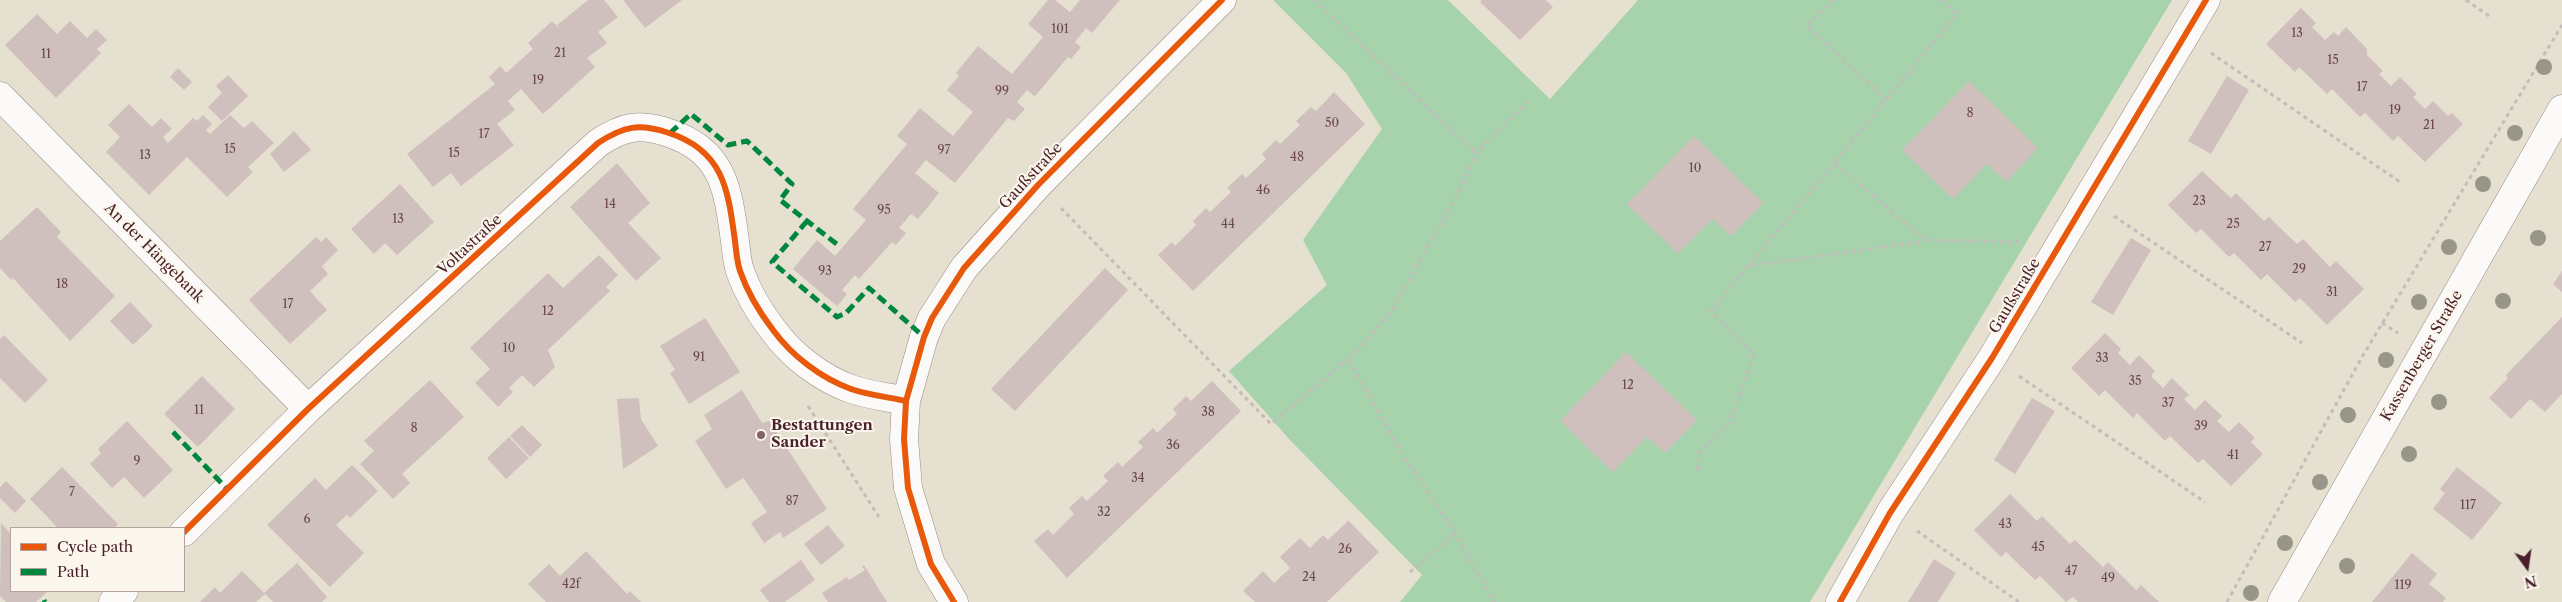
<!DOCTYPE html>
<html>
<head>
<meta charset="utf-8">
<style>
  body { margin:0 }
  #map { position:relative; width:2562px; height:602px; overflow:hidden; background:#e6e0d0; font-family:"Libre Caslon Text",serif }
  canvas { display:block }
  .legend { position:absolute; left:10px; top:527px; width:175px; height:65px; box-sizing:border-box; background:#fbf7ec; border:1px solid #b4a19f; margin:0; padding:6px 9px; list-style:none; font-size:15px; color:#4a1f2b }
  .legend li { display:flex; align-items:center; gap:10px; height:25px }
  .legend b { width:25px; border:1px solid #b4a19f }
  .north { position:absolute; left:2502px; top:542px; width:50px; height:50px; -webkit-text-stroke:4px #fbf7ec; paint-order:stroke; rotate:166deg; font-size:14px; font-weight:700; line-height:20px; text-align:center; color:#4a1f2b }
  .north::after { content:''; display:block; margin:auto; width:18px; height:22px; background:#4a1f2b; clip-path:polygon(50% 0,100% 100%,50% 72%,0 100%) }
</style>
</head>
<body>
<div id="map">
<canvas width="2562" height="602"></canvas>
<ul class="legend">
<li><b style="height:6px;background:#e8590c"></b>Cycle path</li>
<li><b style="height:6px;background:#00873e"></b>Path</li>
</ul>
<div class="north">N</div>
</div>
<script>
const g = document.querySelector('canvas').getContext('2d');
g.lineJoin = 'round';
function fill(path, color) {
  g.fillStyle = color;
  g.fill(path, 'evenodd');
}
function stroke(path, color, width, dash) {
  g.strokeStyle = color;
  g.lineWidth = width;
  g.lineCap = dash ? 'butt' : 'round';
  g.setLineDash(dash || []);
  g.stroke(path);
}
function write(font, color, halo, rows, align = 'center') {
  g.font = font + ' "Libre Caslon Text",serif';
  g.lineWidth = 4;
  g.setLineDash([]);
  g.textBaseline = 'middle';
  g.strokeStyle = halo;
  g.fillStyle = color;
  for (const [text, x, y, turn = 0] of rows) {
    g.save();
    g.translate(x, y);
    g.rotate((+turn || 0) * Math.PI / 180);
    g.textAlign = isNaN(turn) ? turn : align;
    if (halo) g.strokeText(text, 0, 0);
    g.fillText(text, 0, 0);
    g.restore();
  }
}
fill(new Path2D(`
  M1273 0H1448L1550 99 1638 0H2172L1810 602H1400L1422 575 1290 440 1229 371 1327 285 1303 240 1382 129 1346 73Z`), '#a6d3ac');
fill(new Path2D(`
  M588 0H604L618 17 598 32 607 43 587 58 595 67 543 114 521 89 508 101 515 110 497 124 514 145 461 186 451 173 433 187 407 154 495 84 489 77 500 66 506 73 533 49 528 43 552 21 561 30 557 25Z
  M623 0H682L645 28Z
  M1048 0H1055L1070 12 1080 0H1120L1092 33 1086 28 1075 42 1081 47 1071 59 1068 57 1036 95 1034 96 1027 90 1017 102 1025 109 1014 121 1008 118 955 183 926 160 915 173 939 193 918 219 911 214 899 228 906 233 896 245 892 242 859 279 855 275 842 290 847 294 837 306 793 269 817 240 835 256 866 220 853 209 907 144 897 136 920 108 953 136 973 112 947 90 959 76 956 73 978 46 1012 74 1043 37 1028 24Z
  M1482 0H1546L1553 7 1520 40 1480 2Z
  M2301 8 2316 23 2312 27 2325 40 2334 32 2338 36 2346 27 2367 49V55L2383 71 2379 74 2391 86 2400 77 2417 94 2413 97 2425 109 2433 101 2448 116 2452 113 2463 124 2425 162 2398 136 2393 141 2365 113 2360 117 2332 89 2327 94 2299 67 2295 72 2266 44Z
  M37 14 57 34 70 21 87 38 96 29 107 40 97 49 101 53 56 98 5 45Z
  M178 68 192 82 184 90 170 77Z
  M228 75 248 96 222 121 208 107 222 93 216 86Z
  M2227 76 2249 90 2211 154 2188 141Z
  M1969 81 2038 148 2006 182 1987 164 1953 199 1902 150Z
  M1334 92 1365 124 1193 291 1158 255 1172 242 1175 246 1196 225 1193 221 1206 208 1210 212 1231 192 1227 188 1242 174 1246 178 1266 159 1262 154 1276 140 1280 144 1300 125 1296 121 1311 107 1316 111Z
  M129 104 152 127 161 118 172 129 163 137 168 143 193 118 197 121 203 115 212 124 206 130 210 134 230 115 244 128 252 121 274 143 248 167 253 172 227 197 187 157 149 195 106 152 120 137 108 125Z
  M294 131 311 150 284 172 270 154Z
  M1694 136 1763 203 1731 236 1712 219 1678 254 1627 204Z
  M617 163 650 203 628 223 661 258 636 281 570 207Z
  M2202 171 2231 198 2236 193 2264 221 2269 217 2297 244 2303 239 2330 267 2336 261 2364 289 2327 325 2300 298 2295 302 2267 274 2261 280 2234 253 2229 257 2201 229 2196 233 2168 205Z
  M400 184 434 222 397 255 385 243 374 254 351 229Z
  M37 207 61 232 57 237 115 296 70 341 13 278 11 280 0 268V241Z
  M316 237 321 242 326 237 338 250 322 266 328 274 310 291 327 310 290 344 249 300Z
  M2131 238 2151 250 2113 315 2091 302Z
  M599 255 618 275 606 287 610 291 548 350 555 367 534 387 522 375 509 388 513 392 498 407 475 383 490 369 470 348 548 273 563 288Z
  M1105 268 1128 290 1015 411 991 389Z
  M2562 271V292L2553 284Z
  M130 302 153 326 133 345 110 321Z
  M2562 317V394L2545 412 2530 399 2511 419 2489 398 2508 378 2506 375Z
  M705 318 740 372 689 404 670 373 675 370 660 346Z
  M2105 333 2121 349 2118 353 2130 365 2139 355 2155 371 2151 376 2163 388 2172 378 2189 395 2184 399 2195 410 2205 400 2222 416 2217 421 2229 432 2239 422 2255 438 2251 442 2263 454 2231 486 2203 459 2198 463 2170 436 2165 441 2137 413 2133 418 2105 390 2099 396 2071 368Z
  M4 335 48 380 25 403 0 378V339Z
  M1626 352 1697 420 1665 453 1647 437 1613 472 1560 421Z
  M202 376 235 409 198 447 164 414Z
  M430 380 464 417 402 474 410 483 393 499 360 464 374 451 364 441Z
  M1212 381 1241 411 1067 578 1034 541 1048 529 1053 535 1074 514 1069 508 1082 496 1087 501 1108 481 1103 476 1118 462 1122 467 1143 447 1138 442 1153 428 1157 433 1177 414 1173 409 1186 396 1191 401Z
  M742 390 762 423 769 421 827 509 783 538 780 532 764 543 751 523 767 512 756 496 743 478 726 489 695 441 712 429 704 415Z
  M639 398 641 419 658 446 623 469 617 399Z
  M2032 398 2055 411 2015 474 1994 460Z
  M127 421 173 470 144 498 124 477 112 488 90 464 101 453 98 449Z
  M522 425 542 445 530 457 510 436Z
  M509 437 529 458 506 479 487 458Z
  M352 465 378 491 350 518 347 515 336 525 364 553 330 587 267 525 315 478 326 490Z
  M62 467 118 524 114 528H58L30 499Z
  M2457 467 2502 503 2472 540 2433 509 2445 493 2440 489Z
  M6 481 26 501 15 513 0 498V487Z
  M2010 494 2037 521 2042 516 2070 544 2075 540 2103 567 2108 562 2136 590 2141 585 2159 602H2078L2073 597 2066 602 2040 576 2035 580 2006 552 2001 557 1974 530Z
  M1344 516 1379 552 1327 602H1255L1243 591 1263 571 1274 583 1290 568 1280 557 1300 538 1310 548 1323 535 1328 540 1348 521Z
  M1 523 11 534V591H48L36 602H6L0 596Z
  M828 525 845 546 821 565 804 544Z
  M586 551 627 594 630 591 641 602H546L528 584 549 564 560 576Z
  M2412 553 2437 574 2429 584 2446 598 2443 602H2372Z
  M1934 559 1956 573 1938 602H1908Z
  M801 560 815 580 785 602H769L760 590Z
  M297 563 327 597 322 602H273L264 593Z
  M864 565 887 602H828L822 593 847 577 849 580 865 570 862 567Z
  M242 571 265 594 256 602H200L215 587 220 593Z`), '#cfc0bd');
const street = new Path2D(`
  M0 96 308 409
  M184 532 308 409 598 143C624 126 639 123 669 133 724 151 728 190 735 241 736 250 737 262 740 271 747 291 760 313 773 330 792 356 821 378 851 389 868 395 888 397 906 401
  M113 602 124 591
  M954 602 931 564 908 488 904 439 906 401 924 337 932 318 964 268 1038 185 1222 0
  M1840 602 1890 513 1992 358 2206 0`);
const secondary = new Path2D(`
  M2282 602 2562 109`);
stroke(street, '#978d87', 29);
stroke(secondary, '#978d87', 29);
stroke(new Path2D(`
  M1314 0 1476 153
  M1834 0 1806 26 1886 99
  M1941 0 1957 14 1834 163 1926 240 2024 242
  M2466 0 2492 18
  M2211 53 2400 182
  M1061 208 1271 424 1348 359
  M2114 216 2302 343
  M1749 266 1925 241
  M2382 323 2398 333
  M2019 376 2205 502
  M808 406 879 517
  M1697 470 1700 452 1729 423 1754 354 1711 311 1834 163
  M1917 531 2019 602
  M1456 534 1401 452 1348 359 1388 317 1462 186 1476 153 1530 99
  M1410 572 1456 534 1494 602
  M2227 602 2362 357 2562 25`), '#c2bcbb', 3, [4, 4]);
stroke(street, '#fbfaf8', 28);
stroke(secondary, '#fbfaf8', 28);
stroke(new Path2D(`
  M670 133 691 114 728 145 747 141 792 184 780 200 838 245
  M807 221 772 262 837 317 846 313 869 288 924 337
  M173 432 227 489
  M44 600 45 602`), '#00873e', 5, [10, 5]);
stroke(new Path2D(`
  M184 532 308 409 598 143C624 126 639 123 669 133 724 151 728 190 735 241 736 250 737 262 740 271 747 291 760 313 773 330 792 356 821 378 851 389 868 395 888 397 906 401
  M954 602 931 564 908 488 904 439 906 401 924 337 932 318 964 268 1038 185 1222 0
  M1840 602 1890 513 1992 358 2206 0`), '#e8590c', 6);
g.fillStyle = '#989688';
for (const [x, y] of [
  [2544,67],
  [2515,133],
  [2483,184],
  [2538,238],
  [2449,247],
  [2503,301],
  [2419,302],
  [2386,360],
  [2439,402],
  [2348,415],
  [2409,454],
  [2320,482],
  [2285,543],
  [2347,566],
  [2251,593]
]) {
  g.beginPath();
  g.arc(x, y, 8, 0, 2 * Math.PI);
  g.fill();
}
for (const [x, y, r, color] of [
  [761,435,5,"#816365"]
]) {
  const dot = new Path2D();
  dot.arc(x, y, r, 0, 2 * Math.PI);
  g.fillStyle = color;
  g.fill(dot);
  stroke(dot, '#fbf7ec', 2);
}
write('12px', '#6b4750', null, [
  ["101",1060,30],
  ["13",2297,34],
  ["21",560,54],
  ["11",46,55],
  ["15",2333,61],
  ["19",538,81],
  ["17",2362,88],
  ["99",1002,92],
  ["19",2395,111],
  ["8",1970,114],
  ["50",1332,124],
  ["21",2429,126],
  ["17",484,135],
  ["15",230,150],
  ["97",944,151],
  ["15",454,154],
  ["13",145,156],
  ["48",1297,158],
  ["10",1695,169],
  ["46",1263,191],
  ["23",2199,202],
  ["14",610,205],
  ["95",884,211],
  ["13",398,220],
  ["44",1228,225],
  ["25",2233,225],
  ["27",2265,248],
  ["29",2299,270],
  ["93",825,272],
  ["18",62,285],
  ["31",2332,293],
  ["17",288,305],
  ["12",548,312],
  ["10",509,349],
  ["91",699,358],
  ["33",2102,359],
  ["35",2135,382],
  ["12",1628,386],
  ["37",2168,404],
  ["11",199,411],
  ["38",1208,413],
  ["39",2201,427],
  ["8",414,429],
  ["36",1173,446],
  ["41",2233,456],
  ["9",137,462],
  ["34",1138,479],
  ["7",72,493],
  ["87",792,502],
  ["117",2468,506],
  ["32",1104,513],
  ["6",307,520],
  ["43",2005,525],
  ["45",2038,548],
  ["26",1345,550],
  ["47",2071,572],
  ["24",1309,578],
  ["49",2108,579],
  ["42f",571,585],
  ["119",2403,586]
]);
write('15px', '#4a1f2b', '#fbf7ec', [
  ["Gaußstraße",1031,176,-47],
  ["Voltastraße",470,245,-43],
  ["An der Hängebank",154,253,45],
  ["Gaußstraße",2015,296,-59],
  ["Kassenberger Straße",2422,356,-60]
]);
write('bold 15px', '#4a1f2b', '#fbf7ec', [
  ["Bestattungen",771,426],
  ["Sander",771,443]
], 'left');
</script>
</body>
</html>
